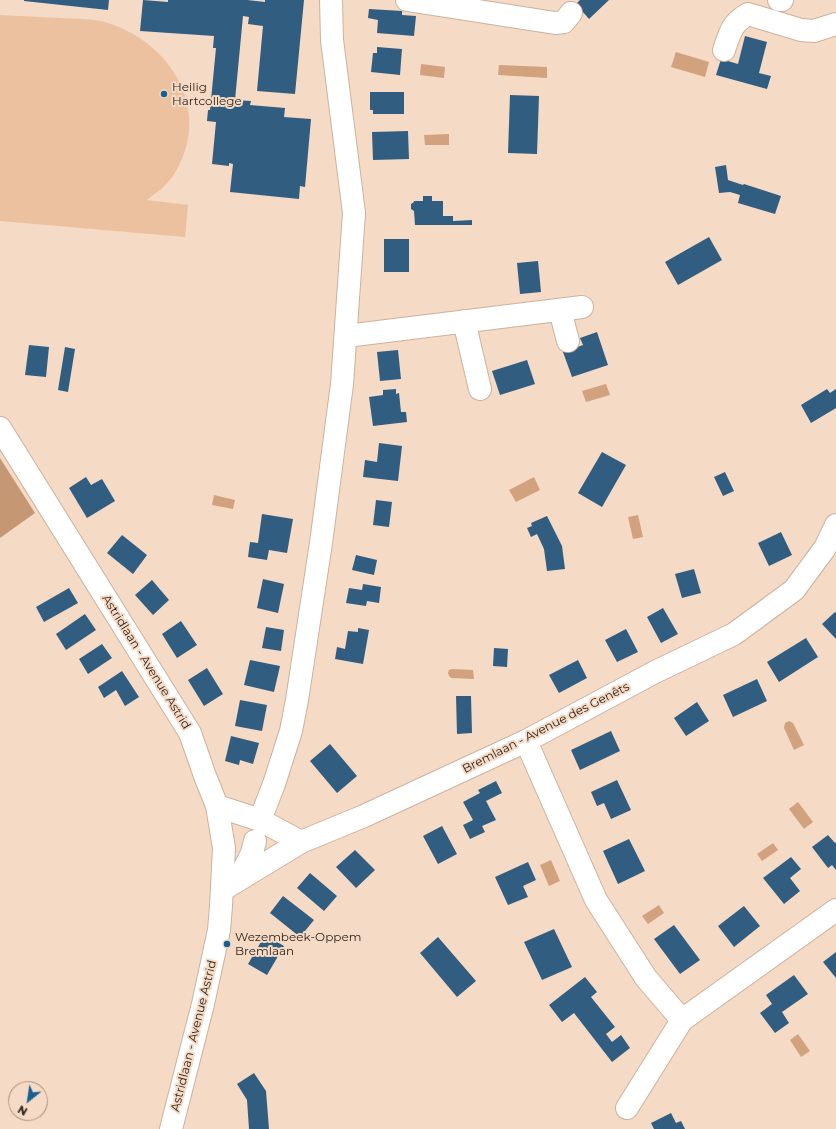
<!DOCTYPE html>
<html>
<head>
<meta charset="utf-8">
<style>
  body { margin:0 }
  #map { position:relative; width:836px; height:1129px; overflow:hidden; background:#f5dac5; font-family:Montserrat,sans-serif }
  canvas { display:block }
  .north { position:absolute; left:8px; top:1081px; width:40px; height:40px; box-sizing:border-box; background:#f5dac5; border:1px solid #a59181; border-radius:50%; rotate:210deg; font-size:11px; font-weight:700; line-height:16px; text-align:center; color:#2e241c }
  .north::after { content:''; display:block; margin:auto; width:14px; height:18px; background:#166194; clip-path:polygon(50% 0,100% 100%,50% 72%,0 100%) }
</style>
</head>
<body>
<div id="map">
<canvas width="836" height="1129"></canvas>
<div class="north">N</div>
</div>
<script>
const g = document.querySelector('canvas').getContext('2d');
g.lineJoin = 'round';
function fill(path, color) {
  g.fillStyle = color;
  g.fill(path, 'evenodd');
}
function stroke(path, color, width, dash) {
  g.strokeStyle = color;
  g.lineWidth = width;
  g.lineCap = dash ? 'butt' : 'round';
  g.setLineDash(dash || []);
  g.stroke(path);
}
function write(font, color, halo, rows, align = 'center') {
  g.font = font + ' Montserrat,sans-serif';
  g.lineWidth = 4;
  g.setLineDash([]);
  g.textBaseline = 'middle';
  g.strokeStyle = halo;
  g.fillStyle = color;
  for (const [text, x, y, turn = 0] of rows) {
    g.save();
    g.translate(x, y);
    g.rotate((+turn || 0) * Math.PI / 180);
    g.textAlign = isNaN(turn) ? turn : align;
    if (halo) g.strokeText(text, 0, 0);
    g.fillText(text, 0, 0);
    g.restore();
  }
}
fill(new Path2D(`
  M0 15C20 16 40 17 60 18 78 19 95 18 111 24 175 46 213 115 173 176 166 186 156 193 147 200L188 205 185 237 0 221Z`), '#ecc1a0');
fill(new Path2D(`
  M0 458 35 513 0 538Z`), '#c69773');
fill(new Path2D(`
  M676 52 709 62 705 77 671 67Z
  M421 64 445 67 444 78 420 75Z
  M499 65 547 67V78L498 75Z
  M449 134V145H425L424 135Z
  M606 384 610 395 586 402 582 391Z
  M534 477 540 490 516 502 509 490Z
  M214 495 235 500 233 509 212 505Z
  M638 515 643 537 633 539 628 517Z
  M452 669 473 670 474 679 451 678 449 676 448 673 449 670Z
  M789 721 793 723 804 745 794 750 784 728 785 723Z
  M798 802 813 822 804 829 789 809Z
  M773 843 778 850 762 861 757 854Z
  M551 860 560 881 549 886 540 865Z
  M659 905 664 913 648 924 642 916Z
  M798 1034 810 1051 801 1057 790 1040Z`), '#d1a27d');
fill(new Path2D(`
  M24 0H109L108 10 24 1Z
  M143 0 168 2V0H247L265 2V0H304L295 94 257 91 263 26 248 24 249 17 243 16 235 100 251 101 250 105 285 108 284 117 311 119 305 187 300 186 299 199 230 192 233 164 229 163V166L212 164 216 122 207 121 208 110H210L216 48H213L214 36 140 31Z
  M580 0H609L589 19 576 4Z
  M369 9 402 11V15L416 16 414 36 377 33 378 20 368 18Z
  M745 36 767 42 759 73 771 76 767 89 716 75 721 59 738 64Z
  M377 47 402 49 400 75 371 72 373 53H377Z
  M370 92H404V114H373V110H370Z
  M510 95 539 96 537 154 508 153Z
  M408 131 409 159 373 160 372 132Z
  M726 165 728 180 743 185 744 184 781 196 775 214 738 203 740 195 730 192 719 193 715 167Z
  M423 196H432V201H443V216H453V221L472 220V225H415L414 211 411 209V204L414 202V201H423Z
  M709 237 722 260 678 285 665 262Z
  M384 239H409V272H384Z
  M538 261 541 292 520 294 517 263Z
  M597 332 608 365 572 377 563 352 583 345 580 338Z
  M29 345 49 347 46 377 25 375Z
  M65 347 75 349 68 392 58 390Z
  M398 350 401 379 380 381 377 352Z
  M527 360 535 384 500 395 492 371Z
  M396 389V394L399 393 401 412H406L407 422 373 426 369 397 383 395V390Z
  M827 389 830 393 836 389V408L811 423 801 405Z
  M379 443 402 446 398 481 363 477 365 460 377 462Z
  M602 452 626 465 602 507 578 493Z
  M725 472 734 491 723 496 714 477Z
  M86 477 91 485 102 479 115 501 87 518 69 488Z
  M376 500 392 502 389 527 373 525Z
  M262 514 293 519 287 553 269 550 267 560 248 557 250 542 258 543Z
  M547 516 562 546 565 569 547 571 544 549 537 534 531 537 527 528 532 526 531 523Z
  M781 532 792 555 769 566 758 543Z
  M122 535 147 555 133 574 107 553Z
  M356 555 377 560 374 575 352 570Z
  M694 569 701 593 682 598 675 574Z
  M263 579 284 584 278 613 257 608Z
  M152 580 169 600 153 615 135 595Z
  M363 584 381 587 379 603 367 601 366 606 346 603 349 588 362 590Z
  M69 588 78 603 44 622 36 607Z
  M663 608 678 634 661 643 647 617Z
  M835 612 836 613V639L822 624Z
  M85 614 96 630 66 650 56 634Z
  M181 621 197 645 177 658 162 634Z
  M266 627 284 630 281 651 262 648Z
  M358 628 369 630 363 664 335 659 337 647 345 649 348 631 358 632Z
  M626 629 638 652 617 662 605 640Z
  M806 638 818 657 779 682 767 662Z
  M102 644 112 658 88 674 79 659Z
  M494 648 508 649 507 667 493 666Z
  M250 660 280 666 274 692 244 685Z
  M578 660 587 678 559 693 549 675Z
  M207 668 223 694 204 706 188 680Z
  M122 671 139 697 125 706 116 690 104 698 98 687Z
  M757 679 767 701 733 717 723 695Z
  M456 696H471L472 733 457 734Z
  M240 700 267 705 262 731 235 726Z
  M697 702 709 721 686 736 674 718Z
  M611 731 620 751 580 770 571 750Z
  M231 736 259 743 253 764 240 760 239 765 225 761Z
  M330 744 357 776 337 793 310 761Z
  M617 780 631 810 611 819 604 803 597 806 591 792Z
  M496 781 502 793 486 801 496 820 482 826 485 832 470 839 463 825 473 820 463 802 480 793 478 790Z
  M442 826 457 854 438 864 423 836Z
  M828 835 835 843 836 842V870L832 865 828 868 812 847Z
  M629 839 645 871 618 884 603 851Z
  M355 850 375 870 356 888 336 867Z
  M791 857 801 869 790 878 800 891 784 904 763 878Z
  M528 862 536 880 523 886 528 897 508 905 495 877Z
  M310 873 337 896 324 911 297 888Z
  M283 896 314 920 300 937 270 913Z
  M744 906 760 926 734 947 718 926Z
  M674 925 700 960 680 974 654 939Z
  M554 929 572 967 542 980 524 942Z
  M265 935 284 946 267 975 248 964Z
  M438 937 476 981 457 997 420 953Z
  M836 952V978L823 962Z
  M794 975 808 994 782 1012 789 1023 775 1033 760 1013 772 1004 766 995Z
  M585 977 597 992 591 997 615 1027 606 1034 612 1042 621 1035 630 1048 612 1062 574 1013 562 1022 549 1005Z
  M254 1073 266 1091 269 1129H249L247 1100 237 1084Z
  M671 1113 676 1123 681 1121 685 1129H654L651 1123Z`), '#315d80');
const minor = new Path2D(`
  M407 0 555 23 564 22 571 13
  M779 0H782
  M724 50C730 33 731 24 748 14L801 30 814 31 836 24
  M560 310 568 341
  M464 321 480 389
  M346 336 582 307
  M0 428 190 733 205 776 217 806 224 848 221 906 219 930 203 1004 171 1129
  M526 741 596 900 646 978 682 1020
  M217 806 260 820 301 842
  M260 820 274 784 291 731 297 700 321 543 342 384 354 213 332 40 331 0
  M239 879 252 853 255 841
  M222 890 301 842 364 816 526 741 655 672 734 634 794 590 825 548 836 525
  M627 1108 682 1020 836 910`);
stroke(minor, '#ccb29e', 24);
stroke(minor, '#fff', 22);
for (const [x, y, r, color] of [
  [164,94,4,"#166194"],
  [227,944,4,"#166194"]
]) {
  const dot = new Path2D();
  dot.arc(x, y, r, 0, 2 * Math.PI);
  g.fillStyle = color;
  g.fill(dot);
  stroke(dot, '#f5dac5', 1.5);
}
write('12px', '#2e241c', '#f5dac5', [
  ["Heilig",172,87],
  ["Hartcollege",172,101],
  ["Wezembeek-Oppem",235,937],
  ["Bremlaan",235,951]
], 'left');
write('12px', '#2e241c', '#f5dac5', [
  ["Astridlaan - Avenue Astrid",146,662,58],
  ["Bremlaan - Avenue des Genêts",546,728,-27],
  ["Astridlaan - Avenue Astrid",194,1036,-76]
]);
</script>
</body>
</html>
